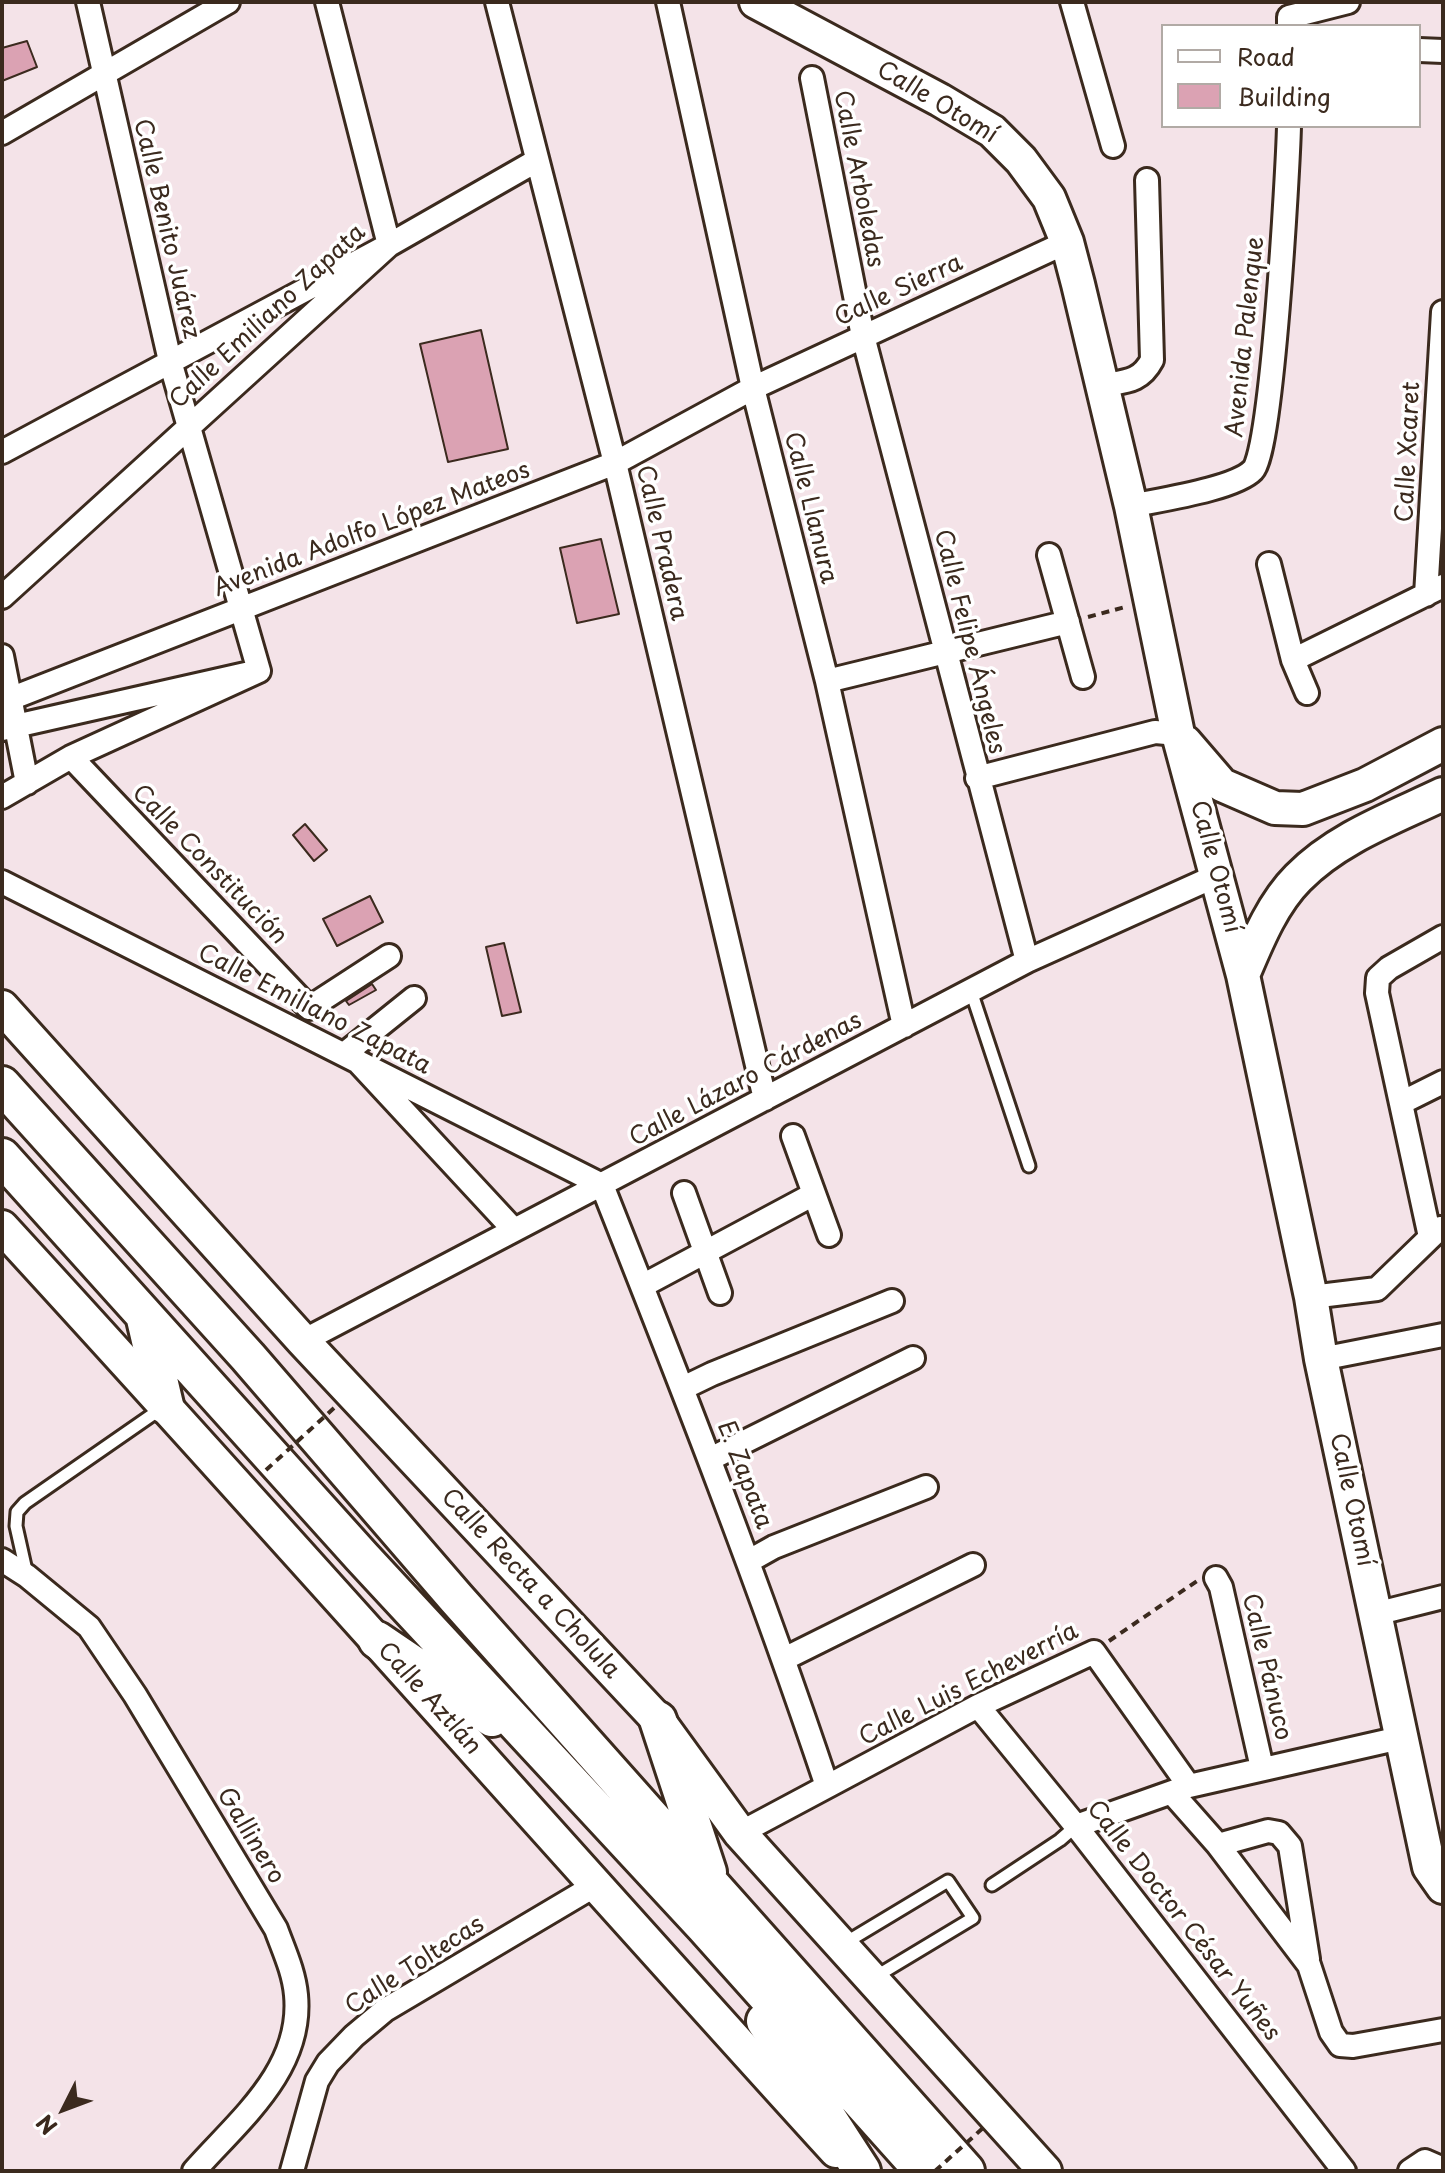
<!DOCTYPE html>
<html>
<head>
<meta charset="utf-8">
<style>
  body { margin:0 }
  #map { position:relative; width:1445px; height:2173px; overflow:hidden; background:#f4e3e8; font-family:"Playpen Sans",sans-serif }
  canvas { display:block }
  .frame { position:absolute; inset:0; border:4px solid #3b2a1e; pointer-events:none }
  .legend { position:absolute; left:1161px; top:24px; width:260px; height:104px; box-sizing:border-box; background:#fff; border:2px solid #b1aaa5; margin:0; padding:10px 14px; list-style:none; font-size:24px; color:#3b2a1e }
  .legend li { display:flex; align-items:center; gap:16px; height:40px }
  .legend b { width:40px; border:2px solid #b1aaa5 }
  .north { position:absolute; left:24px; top:2069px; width:80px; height:80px; -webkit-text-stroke:6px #fff; paint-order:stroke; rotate:228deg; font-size:22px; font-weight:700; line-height:32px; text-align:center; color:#3b2a1e }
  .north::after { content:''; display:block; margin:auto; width:28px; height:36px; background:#3b2a1e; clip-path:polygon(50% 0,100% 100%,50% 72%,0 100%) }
</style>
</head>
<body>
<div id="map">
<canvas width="1445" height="2173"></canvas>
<div class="frame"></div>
<ul class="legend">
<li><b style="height:10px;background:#fff"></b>Road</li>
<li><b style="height:22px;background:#dba2b3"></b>Building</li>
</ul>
<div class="north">N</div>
</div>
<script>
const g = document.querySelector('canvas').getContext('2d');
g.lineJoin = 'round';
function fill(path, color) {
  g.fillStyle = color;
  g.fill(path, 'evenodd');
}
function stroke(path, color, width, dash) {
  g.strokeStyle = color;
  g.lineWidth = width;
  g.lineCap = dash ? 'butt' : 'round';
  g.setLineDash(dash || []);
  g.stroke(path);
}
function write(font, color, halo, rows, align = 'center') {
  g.font = font + ' "Playpen Sans",sans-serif';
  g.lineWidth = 7;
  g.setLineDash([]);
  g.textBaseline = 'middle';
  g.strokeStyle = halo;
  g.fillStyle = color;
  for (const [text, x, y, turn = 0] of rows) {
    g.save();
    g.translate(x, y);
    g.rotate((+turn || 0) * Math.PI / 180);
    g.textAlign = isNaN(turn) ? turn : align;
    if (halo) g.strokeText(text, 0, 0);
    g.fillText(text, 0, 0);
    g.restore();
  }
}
const building = new Path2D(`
  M27 41 37 67 2 81V48Z
  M481 330 508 449 448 462 420 344Z
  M601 539 619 614 577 623 560 548Z
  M305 824 327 850 314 861 293 835Z
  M370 896 383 922 337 946 323 919Z
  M504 943 521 1012 502 1016 486 947Z
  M372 984 376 990 349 1005 346 1001Z`);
fill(building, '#dba2b3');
stroke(building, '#3b2a1e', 2);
const lane = new Path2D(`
  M971 991 1029 1166
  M27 1575 16 1526 17 1512 25 1503 162 1408
  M992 1885 1060 1840 1076 1826
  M845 1943 948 1881 973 1918 875 1977`);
const street = new Path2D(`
  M88 2 170 361 259 671
  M497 2 615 463 765 1099
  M668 2 753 388 827 681 904 1026
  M1072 2 1113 146
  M1289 26V17L1348 2
  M1419 50 1443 51
  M812 78 863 336 1027 961
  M2 133 228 2
  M1100 386C1124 381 1140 383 1152 360L1147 180
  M2 452 389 245 536 161
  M1131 506C1158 500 1235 489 1253 470 1272 452 1288 169 1289 126
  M1049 555 1083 677
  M1269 564 1293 660 1307 693
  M1426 595 1443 312
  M2 597 389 245 327 2
  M2 656 27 783
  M1293 660 1443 586
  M827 681 1068 622
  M2 702 615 463 753 388 1067 242
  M2 729 259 671 71 757 2 797
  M71 757 309 1008 389 956
  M977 778 1155 732 1178 734
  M2 882 602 1185C681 1384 759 1583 827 1786
  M414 998 348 1051 514 1230
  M1403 1102 1443 1082
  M793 1136 829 1235
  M684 1193 720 1293
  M1430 1237 1377 993 1378 978 1389 968 1443 937
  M642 1286 814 1194
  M1311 1297 1377 1289 1440 1228
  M303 1341 1027 961 1218 875
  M1321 1359 1443 1335
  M683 1388 712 1374 892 1301
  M710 1459 913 1358
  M2 1560 27 1576 89 1627 135 1695 276 1929C284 1951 294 1972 296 1995 303 2070 239 2120 194 2171
  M749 1561 774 1547 926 1487
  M1216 1578 1221 1587 1262 1768
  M1375 1614 1443 1597
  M784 1659 973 1565
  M978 1706 1076 1826 1344 2171
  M1173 1794 1218 1845 1309 1965 1331 2032 1340 2045 1353 2046 1443 2030
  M1076 1826 1189 1786 1400 1738
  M740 1833 978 1706 1094 1652 1189 1786
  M1218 1845 1268 1831 1279 1833 1290 1846 1308 1959
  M292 2171 317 2081 328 2063 354 2036 385 2010 594 1886
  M1410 2171 1425 2161 1443 2169`);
const secondary = new Path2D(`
  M756 2 940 100 992 131 1021 160 1049 198 1067 242 1078 284 1131 506 1178 734 1243 975 1311 1297 1321 1359 1429 1867 1443 1887
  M1185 742 1222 785 1275 808 1303 809 1365 785 1443 744
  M1243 975C1257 942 1272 904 1298 878 1337 838 1393 818 1443 794
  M2 1007 303 1341 658 1720 740 1833 1045 2171
  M2 1227C283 1533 557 1844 836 2151`);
const primary = new Path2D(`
  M2 1085 248 1357 456 1598 966 2171
  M2 1157 362 1557 704 1926 923 2171
  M145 1319 165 1405
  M377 1640 492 1718
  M658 1720 708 1872
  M765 2021 862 2171`);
stroke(lane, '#3b2a1e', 17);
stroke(street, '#3b2a1e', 28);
stroke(secondary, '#3b2a1e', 38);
stroke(primary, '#3b2a1e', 42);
stroke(new Path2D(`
  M1088 617 1125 607
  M1109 1641 1197 1581`), '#3b2a1e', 4, [8, 6]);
stroke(lane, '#fff', 11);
stroke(street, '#fff', 22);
stroke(secondary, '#fff', 32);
stroke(primary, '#fff', 36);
stroke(new Path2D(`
  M266 1470 334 1408
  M935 2171 983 2128`), '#3b2a1e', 4, [8, 6]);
write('24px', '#3b2a1e', '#fff', [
  ["Calle Otomí",937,103,31],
  ["Calle Arboledas",858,179,79],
  ["Calle Benito Juárez",166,229,77],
  ["Calle Sierra",899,291,-25],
  ["Calle Emiliano Zapata",268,317,-43],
  ["Avenida Palenque",1246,337,-84],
  ["Calle Xcaret",1409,452,-87],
  ["Calle Llanura",810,508,76],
  ["Avenida Adolfo López Mateos",372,530,-21],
  ["Calle Pradera",661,543,77],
  ["Calle Felipe Ángeles",969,642,76],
  ["Calle Constitución",209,865,46],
  ["Calle Otomí",1215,867,75],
  ["Calle Emiliano Zapata",314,1010,27],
  ["Calle Lázaro Cárdenas",746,1080,-28],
  ["E. Zapata",744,1475,69],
  ["Calle Otomí",1351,1500,78],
  ["Calle Recta a Cholula",530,1584,47],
  ["Calle Pánuco",1266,1667,77],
  ["Calle Luis Echeverría",969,1685,-27],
  ["Calle Aztlán",429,1699,48],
  ["Gallinero",250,1836,59],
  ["Calle Doctor César Yuñes",1183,1921,52],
  ["Calle Toltecas",415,1966,-33]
]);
</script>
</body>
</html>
